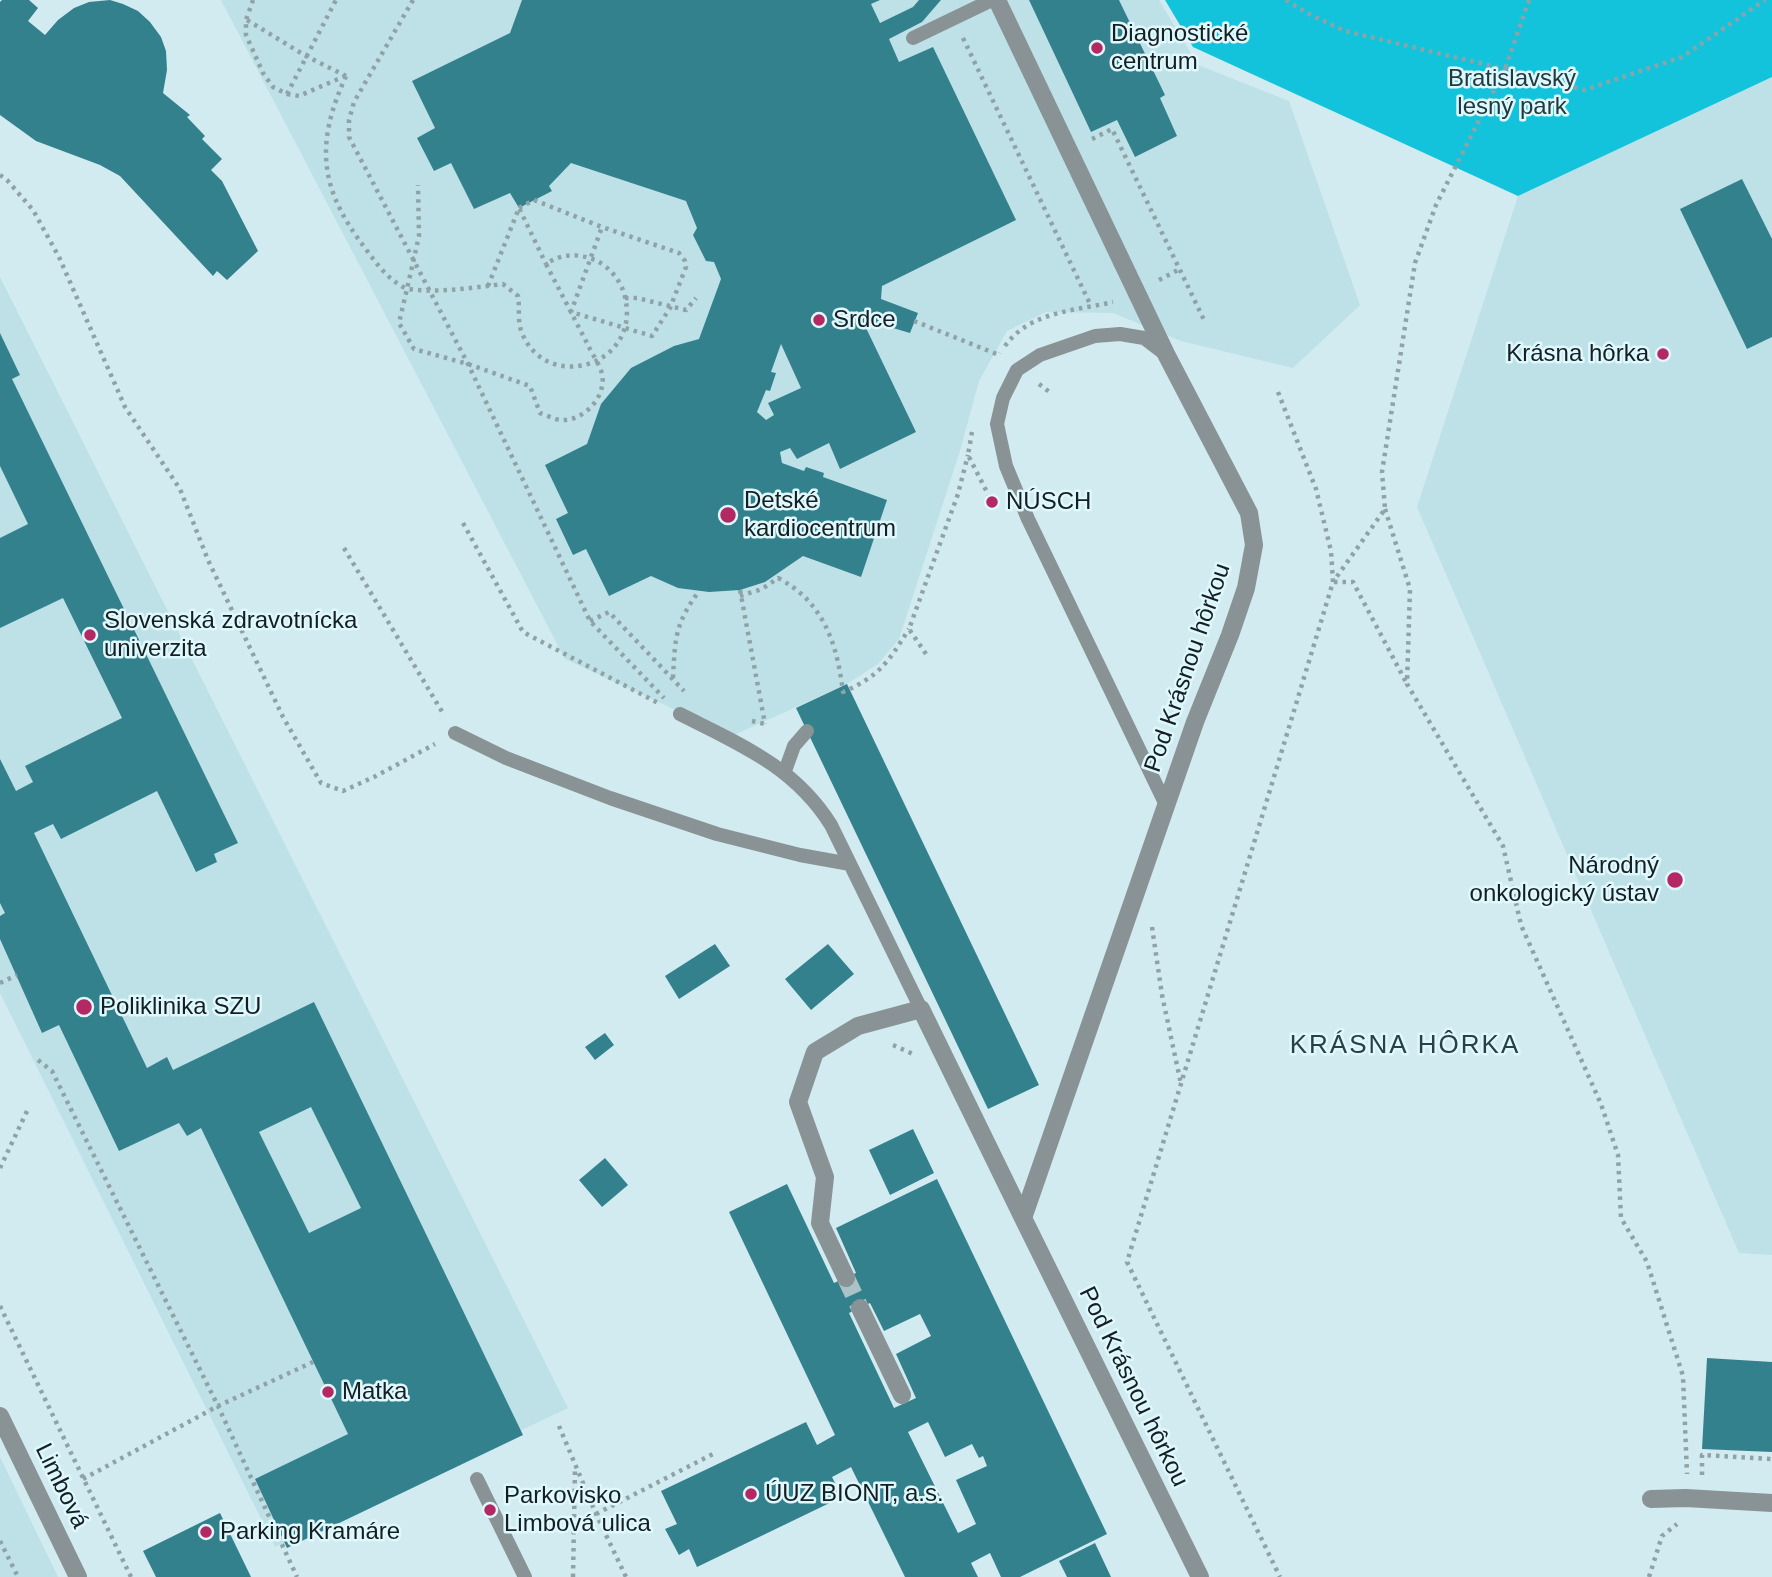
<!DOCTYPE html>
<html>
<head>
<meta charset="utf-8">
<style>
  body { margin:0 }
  canvas { display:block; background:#d1ebf0 }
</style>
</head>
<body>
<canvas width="1772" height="1577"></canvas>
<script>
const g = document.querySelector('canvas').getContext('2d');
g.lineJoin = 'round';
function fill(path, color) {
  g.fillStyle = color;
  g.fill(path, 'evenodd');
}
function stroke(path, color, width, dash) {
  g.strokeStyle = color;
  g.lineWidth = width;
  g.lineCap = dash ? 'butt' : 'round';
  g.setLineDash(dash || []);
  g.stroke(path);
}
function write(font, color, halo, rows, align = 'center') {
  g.font = font + ' Helvetica,sans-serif';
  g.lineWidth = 5;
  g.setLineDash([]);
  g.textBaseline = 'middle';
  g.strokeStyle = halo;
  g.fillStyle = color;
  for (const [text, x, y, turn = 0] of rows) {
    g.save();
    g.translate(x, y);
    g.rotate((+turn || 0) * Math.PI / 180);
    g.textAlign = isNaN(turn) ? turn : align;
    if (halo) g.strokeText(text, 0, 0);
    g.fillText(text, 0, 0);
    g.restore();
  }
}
fill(new Path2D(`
  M221 0H1159L1198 65 1289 101 1360 305 1293 368 1181 341 1113 313 1046 312 1007 331 979 381 960 451 899 639 878 664 847 684 732 736 565 659Z
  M1772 77V1255L1739 1253 1417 507 1518 196Z
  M0 277 568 1408 275 1547 0 993Z
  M0 1457 58 1577H0Z`), '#bee1e7');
fill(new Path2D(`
  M1165 0H1772V77L1518 196 1193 47Z`), '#12c3db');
fill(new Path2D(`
  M2 0H29L38 8 28 21 45 35 58 20 74 8 89 2 110 0 123 4 138 11 150 22 161 37 166 51 167 70 163 93 190 115 187 117 205 136 202 139 222 159 211 170 222 181 258 251 227 280 217 271 213 276 120 176 100 165 36 141 0 115V2Z
  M522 0H880L871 4 880 23 913 7 919 0H941L922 22 889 39 899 62 933 47 1016 220 882 286 881 299 918 313 910 333 869 321 867 330 916 432 840 469 829 443 797 459 790 448 780 452 782 463 804 471 806 467 824 473 823 477 887 500 861 577 803 556 765 582 740 590 709 592 678 588 651 576 609 596 586 549 573 555 556 519 568 513 545 465 587 444 601 404 631 368 674 346 699 339 721 279 714 262 706 261 693 235 697 228 686 201 571 163 549 186 552 191 519 208 510 193 474 209 451 163 434 171 417 138 435 128 412 81 510 33ZM781 344 801 388 768 403 774 415 766 420 757 412 766 390 770 391 776 373 771 372Z
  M1029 0H1119L1165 95 1160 98 1177 136 1135 157 1117 120 1091 132Z
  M1742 179 1772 239V337L1747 349 1680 209Z
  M0 333 20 375 12 379 238 843 214 854 217 862 196 872 157 791 61 839 53 824 34 833 147 1068 167 1057 173 1070 314 1002 523 1435 287 1548 255 1479 348 1434 201 1128 187 1136 179 1123 119 1151 59 1025 42 1033 0 939V916L5 913 0 903V759L16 791 33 782 25 766 122 718 63 598 0 628V538L28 524 0 466ZM311 1107 361 1208 309 1233 259 1132Z
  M847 684 1039 1085 988 1109 796 708Z
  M715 944 730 966 679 999 665 976Z
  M828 944 854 974 811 1010 785 979Z
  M605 1033 614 1045 595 1060 585 1047Z
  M913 1129 934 1173 890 1195 869 1150Z
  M605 1158 628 1185 602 1207 579 1180Z
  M937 1179 1107 1534 1020 1577H1001L990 1553 971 1563 978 1577H905L851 1467 832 1477 842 1497 697 1567 689 1549 679 1555 665 1529 677 1524 661 1491 806 1422 817 1445 835 1435 729 1212 787 1184 834 1283 856 1273 836 1228ZM870 1303 884 1331 920 1314 931 1336 896 1354 916 1398 894 1408 849 1313ZM928 1422 945 1457 972 1444 979 1458 983 1456 987 1466 956 1480 976 1524 958 1533 908 1432Z
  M1707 1358 1772 1362V1452L1702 1449Z
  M220 1513 251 1577H156L143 1551Z
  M1095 1543 1111 1577H1067L1059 1561Z`), '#34818e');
stroke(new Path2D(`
  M846 1278 860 1308`), '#abc2c7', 18, [18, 9]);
stroke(new Path2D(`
  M253 0 246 20V35L263 73 273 87 287 94 336 0
  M413 0 354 102 349 120V137L468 364 590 621 664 698
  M1286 0 1309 14 1345 31 1505 69 1436 205 1415 263 1382 472 1385 509 1333 582
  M1529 0 1505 69 1584 90 1682 57 1765 0
  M247 20 306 56 346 76
  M963 38 1091 306
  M346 76C315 144 319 188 365 248 377 264 388 280 407 289L399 323 414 349 468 364 530 386 540 413C546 415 554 419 560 420 583 422 607 397 602 374 600 365 592 354 588 345 574 318 560 291 546 264 562 253 579 253 597 261 609 267 620 280 624 293 645 365 547 395 522 333 517 322 520 308 518 296L503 284C469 288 442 293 407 289L419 236 418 185
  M287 94 299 96 345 76
  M1092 139 1112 129 1205 322
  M0 175 7 180 33 210 59 257 125 407 180 489 208 560 283 717 321 783 343 791 376 776 435 744
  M519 208 534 200 602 227 679 253 685 261 686 267 670 308 652 336 571 312 602 227
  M1159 280 1180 269
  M488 286 519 208 546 264
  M625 298H637L686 310 696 298
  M914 321 999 355 1000 353
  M1005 346C1030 311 1075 311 1113 302
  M1039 384 1052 394
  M1278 392 1316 489 1331 551 1333 582 1127 1262 1280 1577
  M972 432 968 455 990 498
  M1385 509 1410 589 1407 684 1503 846 1521 925 1601 1104 1618 1155 1621 1218 1647 1262 1683 1376 1687 1474
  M463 523 523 632 660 704
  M344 548 444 715
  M1334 582H1353L1407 684
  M740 590 765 724
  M740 596 762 589 778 578C824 602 837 644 843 692 880 676 888 662 909 629
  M590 621 609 612 684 691
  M926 654 909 629 958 494 968 455
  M673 678C675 638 675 624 699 591
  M752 721 765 724
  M1152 927 1162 995 1181 1084
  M0 983 17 975
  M893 1045 913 1054
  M38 1060 52 1071 218 1406 297 1577
  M0 1168 28 1109
  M0 1306 131 1577
  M559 1426 596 1514 626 1577
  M1702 1475V1455L1772 1459
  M83 1479 218 1406 313 1362
  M596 1514 713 1454
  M0 1541 18 1577
  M573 1577 575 1467
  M1649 1577 1662 1536 1677 1524`), '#8fa3a7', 4.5, [3.5, 5]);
stroke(new Path2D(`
  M913 38 992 0
  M1165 354 1144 338 1120 334 1095 336 1040 355 1017 370 1003 398 997 424 1006 466 1028 519 1166 805
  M680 714C739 744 794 766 831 825L921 1009
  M455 733 506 758 610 798 717 834 800 855 850 864
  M785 771 794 746 807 731
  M477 1479 525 1577`), '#899395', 14);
stroke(new Path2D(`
  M997 0 1166 354 1249 513 1254 545 1246 588 1230 635 1195 722 1023 1218 1200 1577
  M846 1278 820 1223 825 1177 798 1102 815 1052 858 1026 921 1009 1023 1218
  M860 1308 902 1395
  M1651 1499 1686 1498 1772 1503`), '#899395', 18);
stroke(new Path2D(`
  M0 1416 78 1577`), '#899395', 18);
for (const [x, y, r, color] of [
  [1097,48,7,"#b42863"],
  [819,320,7,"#b42863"],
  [1663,354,7,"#b42863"],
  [992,502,7,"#b42863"],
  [728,515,9,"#b42863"],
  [90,635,7,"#b42863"],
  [1675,880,9,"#b42863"],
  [84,1007,9,"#b42863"],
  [328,1392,7,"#b42863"],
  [751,1494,7,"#b42863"],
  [490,1510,7,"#b42863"],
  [206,1532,7,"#b42863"]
]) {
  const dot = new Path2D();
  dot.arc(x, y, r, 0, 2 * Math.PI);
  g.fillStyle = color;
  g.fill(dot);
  stroke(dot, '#def8fd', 2.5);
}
write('24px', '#151f21', '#def8fd', [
  ["Diagnostické",1111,34],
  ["centrum",1111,62],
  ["Srdce",833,320],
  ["Krásna hôrka",1649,354,"right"],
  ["Detské",744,501],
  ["kardiocentrum",744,529],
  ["NÚSCH",1006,502],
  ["Slovenská zdravotnícka",104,621],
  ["univerzita",104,649],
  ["Národný",1659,866,"right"],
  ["onkologický ústav",1659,894,"right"],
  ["Poliklinika SZU",100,1007],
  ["Matka",342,1392],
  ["ÚUZ BIONT, a.s.",765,1494],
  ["Parkovisko",504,1496],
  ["Limbová ulica",504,1524],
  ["Parking Kramáre",220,1532]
], 'left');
write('24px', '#213a3f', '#def8fd', [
  ["Bratislavský",1512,79],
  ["lesný park",1512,107]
]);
write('24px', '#151f21', '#def8fd', [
  ["Pod Krásnou hôrkou",1188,668,-71],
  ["Pod Krásnou hôrkou",1133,1387,64],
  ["Limbová",61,1486,64]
]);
g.letterSpacing = '2px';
write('26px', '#2a4044', '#def8fd', [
  ["KRÁSNA HÔRKA",1405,1046]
]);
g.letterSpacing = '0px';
</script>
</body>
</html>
